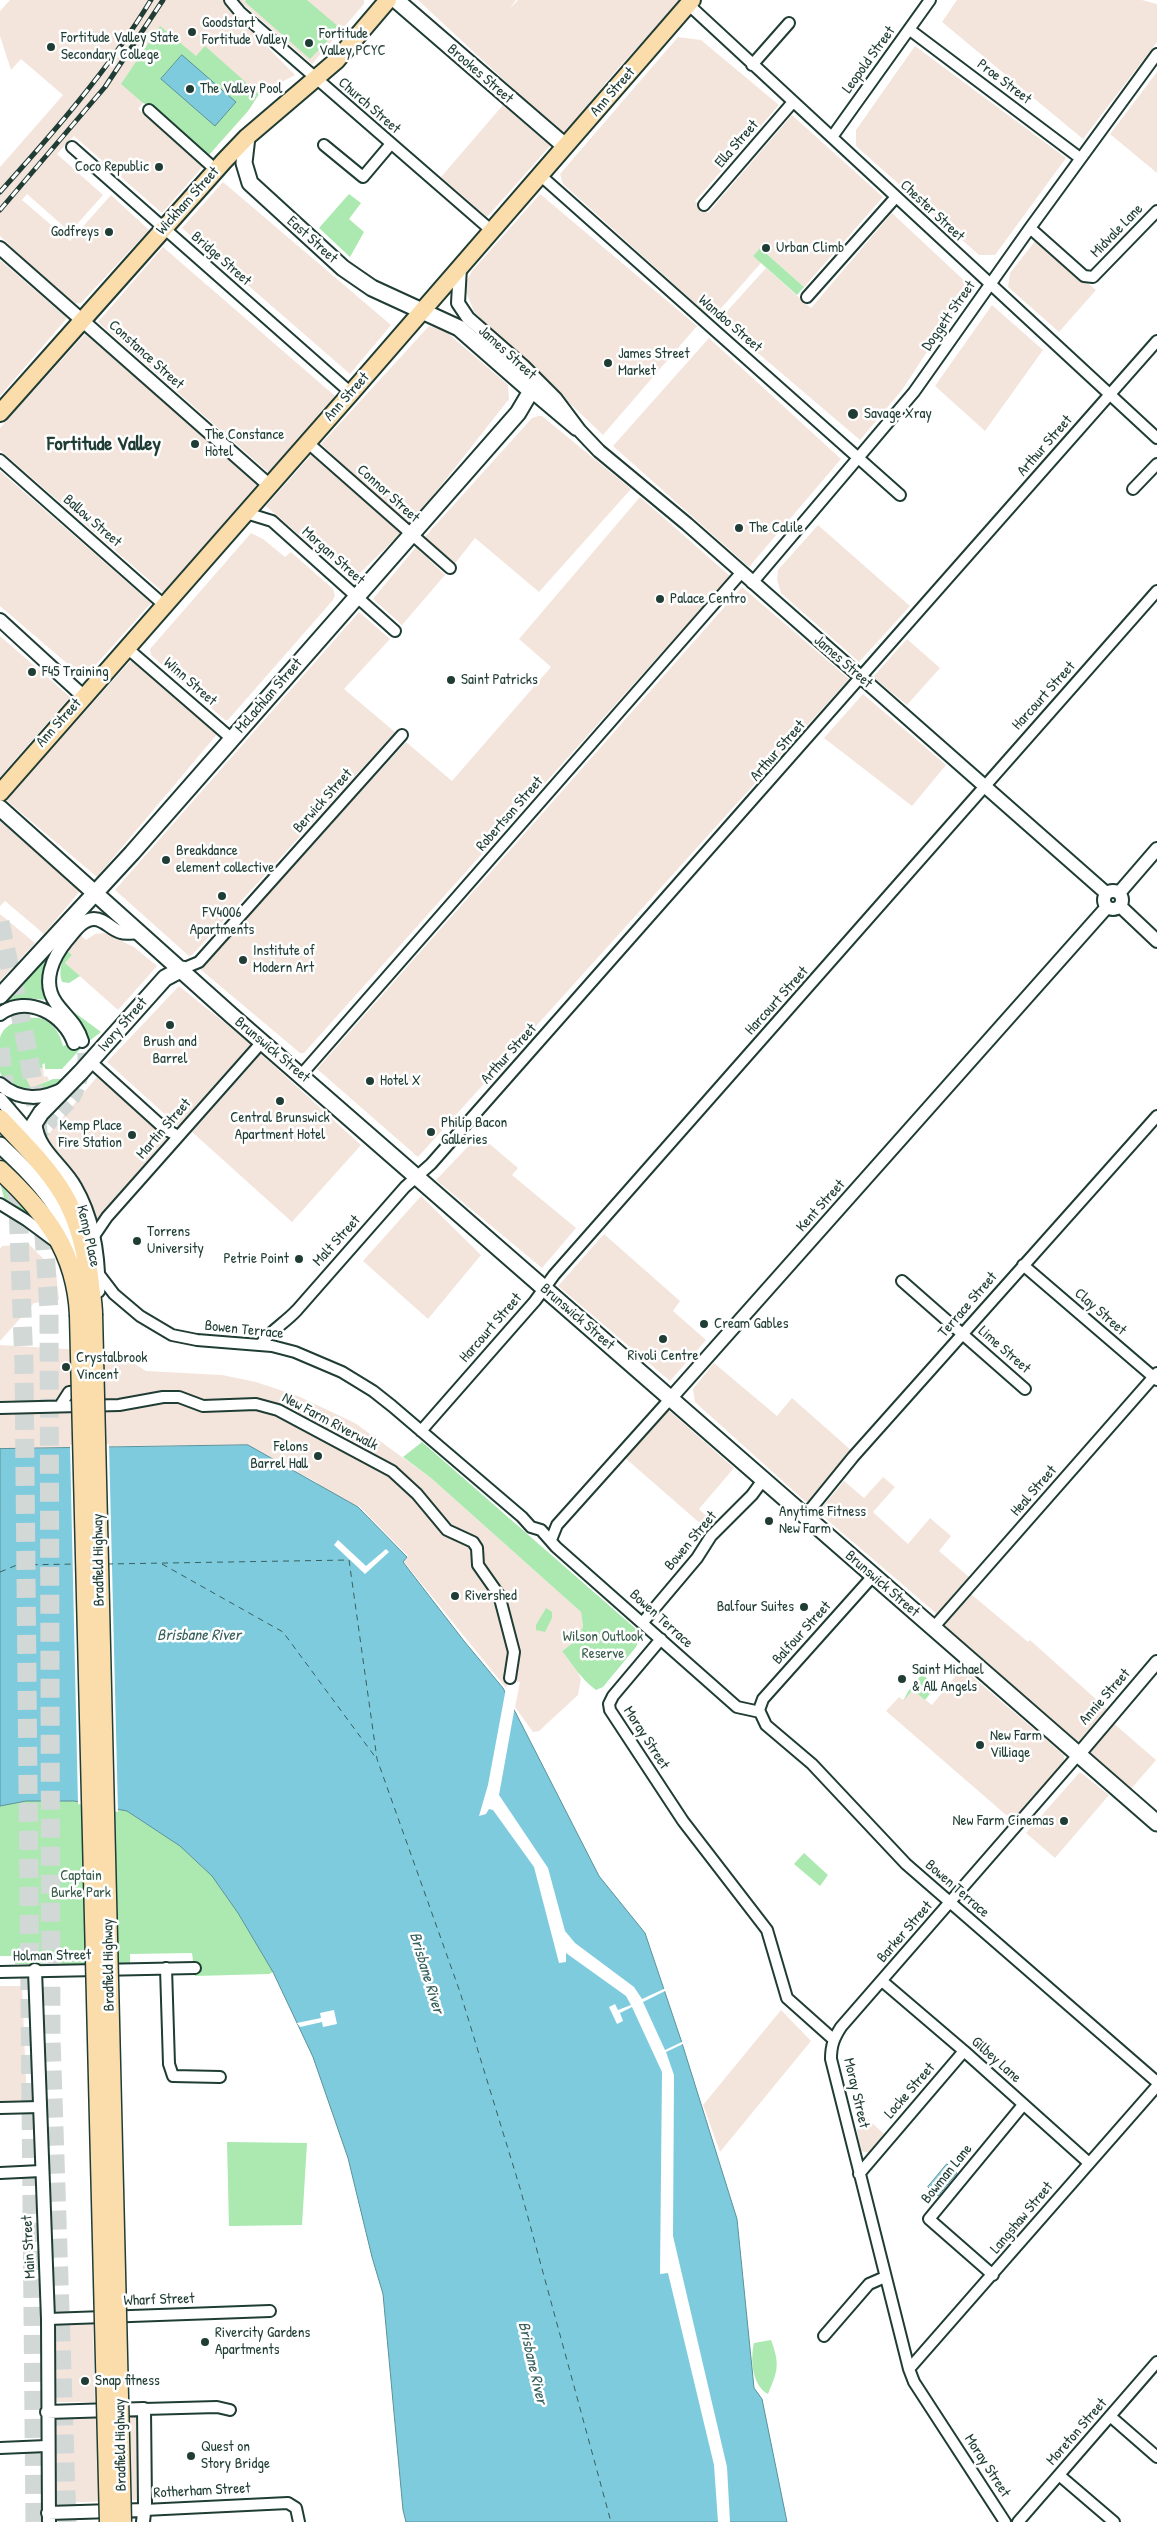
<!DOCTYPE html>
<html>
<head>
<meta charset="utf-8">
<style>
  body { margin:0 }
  canvas { display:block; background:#fff }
</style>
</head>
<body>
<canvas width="1157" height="2522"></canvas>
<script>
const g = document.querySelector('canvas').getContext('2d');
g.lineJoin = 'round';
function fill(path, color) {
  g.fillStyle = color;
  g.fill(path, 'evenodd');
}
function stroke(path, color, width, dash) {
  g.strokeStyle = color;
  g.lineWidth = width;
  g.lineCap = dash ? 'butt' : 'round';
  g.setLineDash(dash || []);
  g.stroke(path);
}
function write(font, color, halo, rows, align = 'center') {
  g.font = font + ' "Patrick Hand",sans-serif';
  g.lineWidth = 5;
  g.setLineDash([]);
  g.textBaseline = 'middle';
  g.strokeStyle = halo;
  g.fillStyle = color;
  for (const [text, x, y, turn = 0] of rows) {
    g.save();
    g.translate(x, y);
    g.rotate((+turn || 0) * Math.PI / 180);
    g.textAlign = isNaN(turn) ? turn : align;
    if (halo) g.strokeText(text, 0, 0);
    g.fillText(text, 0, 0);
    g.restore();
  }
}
fill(new Path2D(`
  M10 0H225L231 10 295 75 259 94 248 111 208 156 150 106 143 103 138 109 204 165 162 213 74 136 57 154 103 195 70 232 27 194 22 200 70 241 111 195 149 230 81 303 72 304 0 236V167L63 95 21 59 11 70 0 36V11Z
  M238 0H364V4L312 64Z
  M418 0H516L509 9 518 0H680L614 73 563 135Z
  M957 0H1142L1157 4V42L1083 139 942 22Z
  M678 37 701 40 779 105 695 201 708 213 792 115 883 197 804 287 760 248 753 256 761 263 716 314H707L563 184 560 174Z
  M915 46 1066 158 995 255H979L856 146V130Z
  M1157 72V173L1110 134Z
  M503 105 550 146 487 217 441 177Z
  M223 182 391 325 350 374 182 228Z
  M540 194 697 326 603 435 474 312 464 286 472 271Z
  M892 213 970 286 902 390 860 440 719 320 766 268 811 308Z
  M1036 240 1096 290 1059 332 1008 287 1010 273Z
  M163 247 335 396 269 473 98 322Z
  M0 260 67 318 0 396Z
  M992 305 1043 350 985 431 935 386Z
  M429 326 444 330 508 385 509 399 409 526 321 444Z
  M85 334 258 483 164 593 0 450V428Z
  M709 338 841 459 749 567 613 446Z
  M538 416H542L631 489 539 592 475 538 453 566 422 540 532 418Z
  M313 453 401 533 356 577H348L266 506Z
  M0 471 151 603 84 678 0 606Z
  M640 497 730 576 304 1053H300L200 969 406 742 452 781 551 667 519 639Z
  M818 525 910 606 859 662 781 593 777 580 778 570Z
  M251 533 263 539 285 557 291 552 333 589 335 595 333 600 228 720H225L151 655 150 649Z
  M416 547 445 575 402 625 373 599Z
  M742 587 849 679 418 1157 317 1069Z
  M359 612 390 639 344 689 395 732 192 955 189 956 115 890Z
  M0 636 70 697 0 777Z
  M907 639 940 668 907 705 873 677Z
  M133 658 218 733 97 877 6 800Z
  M863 694 946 765 912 806 824 738Z
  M0 821 80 891 44 934 5 901 0 906Z
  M0 914 35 943 0 981Z
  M105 933 134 947 157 966 118 1010 65 963 72 955 66 950 80 935 86 940 95 934Z
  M179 986 251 1044 178 1126 107 1062Z
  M261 1054 361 1145 292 1222 192 1132Z
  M43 1067 44 1077 47 1076 49 1080 31 1089 25 1075Z
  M97 1077 167 1138 94 1222 83 1186 46 1137Z
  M479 1135 518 1168 512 1175 576 1228 542 1268 436 1180Z
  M421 1196 481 1255 428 1319 363 1261Z
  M604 1234 680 1301 673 1311 706 1340 670 1381 558 1286Z
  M29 1244 56 1272 59 1300 34 1303 0 1341V1249L2 1246Z
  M0 1345 116 1352 146 1371 222 1375 256 1382 298 1396 355 1423 431 1478 581 1612 583 1627 574 1642 562 1651 578 1672 581 1679 578 1695 539 1731 533 1732 515 1707 520 1682 508 1681 506 1688 404 1562 408 1556 359 1506 334 1499 316 1482 247 1445 115 1446V1474L0 1452Z
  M714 1363 777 1416 792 1398 852 1451 807 1503 695 1402 693 1389Z
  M666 1408 734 1468 699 1509 716 1525 710 1532 624 1457Z
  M883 1477 895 1487 873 1512 908 1544 930 1518 951 1536 939 1551 969 1577 937 1614 818 1512 844 1481 864 1498Z
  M971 1594 1028 1642 1030 1640 1107 1709 1077 1743 944 1626Z
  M962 1668 1064 1755V1761L1013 1821 886 1711 899 1697 903 1700 913 1690 932 1705Z
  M1112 1722 1156 1760 1131 1789 1086 1751Z
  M1080 1772 1109 1795 1055 1858 1026 1833Z
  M0 1986H22L27 2103 0 2104Z
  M781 2010 811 2041 720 2152 703 2105Z
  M868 2119 885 2135 869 2153 861 2151 857 2130Z
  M93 2323 95 2402H56L53 2325Z
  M138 2417 139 2500 56 2503 54 2419Z`), '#f4e5dc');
fill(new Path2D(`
  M246 0H307L340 28 310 59 245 2Z
  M160 26 196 56 205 46 259 94 248 111 208 156 150 106 143 103 121 84Z
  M349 194 361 203 349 219 364 232 350 257 319 228Z
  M760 248 804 287 797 295 753 256Z
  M66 950 72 955 65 963 80 976 69 983 62 982C58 972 62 960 66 950Z
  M48 957 43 976 48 1000 25 998 6 1004Z
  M74 1012 101 1032 84 1045 62 1069H45V1063L42 1065 43 1067 25 1076 31 1088 53 1079H63C47 1092 9 1100 0 1072 0 1068 0 1062 0 1057 0 1051 0 1043 0 1038 3 1023 26 1016 39 1018 52 1021 60 1033 63 1046L86 1039 83 1026Z
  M0 1182 32 1210 27 1216 5 1202Z
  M422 1442 636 1629 640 1637 636 1647 603 1687 596 1690C581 1679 573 1665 562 1651L574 1642 583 1627 581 1612 431 1478 403 1457Z
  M546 1608 552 1612V1618L545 1632 536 1630V1625Z
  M922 1674 936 1686 925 1700 913 1690 903 1701 909 1690Z
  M26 1801H74L127 1811 180 1846 212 1876 238 1913 273 1972 269 1974 195 1976 192 1953 130 1954V1967L15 1964V1956H0V1806Z
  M804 1853 828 1875 820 1886 794 1864Z
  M227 2142 307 2143 302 2225 229 2226Z
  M771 2340C780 2364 778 2371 768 2394 752 2385 750 2360 754 2343Z`), '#abe9b0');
const water = new Path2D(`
  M182 55 236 102 215 126 161 79Z
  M248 1445 358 1507 407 1557 403 1562 464 1641 503 1688 599 1876 645 1933 681 2040 737 2219 754 2388 762 2399 787 2522H406L403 2510 383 2294 372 2257 348 2158 313 2057 273 1972 238 1913 212 1876 180 1846 127 1811 74 1801H26L0 1806V1449Z
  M947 2164 957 2173 938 2196 928 2187Z`);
fill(water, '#7fcbde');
stroke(water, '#59929a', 1);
fill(new Path2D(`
  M109 1444 118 1812 78 1804 70 1445Z
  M338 1540 366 1566 386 1549 389 1552 365 1574 334 1545Z
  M506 1688 515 1706 499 1795 548 1868 565 1931 575 1943 634 1987 642 1999 666 1988 667 1990 643 2002 665 2050 684 2041 685 2043 666 2052 674 2075 673 2236 727 2467 730 2522H718L714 2465 668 2273 660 2274 662 2072 632 2007 620 2013 623 2021 617 2024 609 2007 615 2004 618 2010 631 2005 626 1996 566 1953V1962L559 1963 534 1867 493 1810 489 1809 486 1814 479 1816 488 1785Z
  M334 2010 337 2024 323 2027 322 2022 300 2027 297 2023 321 2018 320 2013Z`), '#fff');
stroke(new Path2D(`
  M107 1564 349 1560 377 1759 460 1992 520 2188 611 2522
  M162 1564 283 1632 376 1758
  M0 1572 17 1565 78 1564`), '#37605e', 1, [6, 5]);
stroke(new Path2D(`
  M0 1178 74 1099C84 1082 85 1060 82 1041`), '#d2d8d6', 12, [12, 6]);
stroke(new Path2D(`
  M0 922C14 991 34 1062 38 1132
  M0 1048 18 1206 24 1366 35 2522
  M40 1175 49 1310 51 2038 67 2522`), '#d2d8d6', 19, [19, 9]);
const minor = new Path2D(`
  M230 0 240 12 492 231
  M689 5 1157 438
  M910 30 1080 158
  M752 65 789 23
  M149 110 216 170
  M832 137 930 0
  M324 145 363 177 390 145
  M72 147 351 393
  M540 175 900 495
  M704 205 793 102
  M1030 228 1084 276 1093 277 1157 211
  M807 297 896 197
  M307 442 450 568
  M0 460 164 605
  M1133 489 1157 464
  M246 513 272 521 395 631
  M752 583 914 392 1030 228 1157 54
  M127 648 232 739
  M182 969 199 962 402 735
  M91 1062 165 1129 178 1136
  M301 1075 741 573
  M0 1204 26 1220 53 1240
  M92 1239 107 1217 262 1042
  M1023 1265 1157 1380
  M98 1273 114 1294 140 1316 172 1335 197 1340 272 1346 295 1352 342 1372 373 1391 392 1406 522 1517 531 1527 541 1530 556 1547 737 1707 760 1712
  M902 1281 1025 1389
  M261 1344C270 1331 285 1323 297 1310L405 1187 431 1164 1157 341
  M60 1406 69 1392 86 1391
  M0 1408 119 1405 163 1397H179L203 1406 256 1404 278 1410 392 1471 417 1494 447 1530 473 1542 477 1548 478 1565 499 1595 503 1610 514 1652 510 1678
  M421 1431 535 1301 554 1275 1157 591
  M805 1516 853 1457 1157 1116
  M551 1540 557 1525 670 1399
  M873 1576 763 1699 759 1710 766 1725 812 1764 906 1864 1157 2082
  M643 1622 697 1558 711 1536 752 1495 763 1480
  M933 1628 1157 1373
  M661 1639 613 1696 609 1704 610 1710 683 1821 767 1930 787 1998 833 2039
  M166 1968 169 2064 173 2076 220 2077
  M0 1972 195 1968
  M882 1981 964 2051 1089 2163
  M0 2108 40 2107
  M0 2173 41 2171
  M859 2174 964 2051
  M993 2275 929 2219 1023 2105
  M48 2319 270 2311
  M824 2336 869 2284 885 2277
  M909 2369 1157 2086
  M144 2409 217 2407 230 2410
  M1110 2416 1157 2457
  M0 2448 47 2446
  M1059 2475 1114 2522
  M144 2510 288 2503 296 2508 299 2522
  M1005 2522 914 2382 909 2369 831 2059C831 2045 834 2038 841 2027L1078 1755
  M1018 2522 1157 2362`);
const tertiary = new Path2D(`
  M0 248 270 486
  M460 267 458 303 468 318 523 366 556 399 580 431 599 451 687 524 1106 893
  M531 391 576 429
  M0 620 83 696
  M1104 900a9 9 0 1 1 18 0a9 9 0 1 1-18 0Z
  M1119 893 1157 849
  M1120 906 1157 941
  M0 1014C27 994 64 1014 74 1043
  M82 1041C77 1024 66 1017 56 1003 41 982 53 957 67 940 74 932 82 919 94 919 105 919 111 930 121 932 126 934 134 932 140 932
  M0 1084C19 1101 43 1100 65 1088
  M0 1099 37 1142
  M670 1399 1107 907
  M1078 1755 1157 1662
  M35 1970 48 2319 49 2522
  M47 2412 144 2409 145 2504 143 2522
  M48 2513 144 2510`);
const secondary = new Path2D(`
  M396 0 565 146
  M0 808 231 1015 1157 1823
  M0 996 132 853 518 413 531 391 459 328 372 288 343 268 250 183 244 163 247 137
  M0 1145C37 1180 76 1216 74 1271
  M97 1290C97 1256 92 1219 74 1188 62 1166 36 1151 34 1124L41 1113 81 1072 165 978 182 969`);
const primary = new Path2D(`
  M0 413 224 161 247 137 336 61 388 0
  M0 793 351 393 692 0`);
const trunk = new Path2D(`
  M0 1119C51 1173 79 1198 89 1276 90 1289 93 1302 93 1314
  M0 1170C45 1212 76 1251 79 1315`);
stroke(minor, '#1f3d34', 14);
stroke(tertiary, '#1f3d34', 16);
stroke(secondary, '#1f3d34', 19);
stroke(primary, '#1f3d34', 20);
stroke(trunk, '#1f3d34', 21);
stroke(minor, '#fff', 10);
stroke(tertiary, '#fff', 12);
stroke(secondary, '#fff', 15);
stroke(primary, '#fbddab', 16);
stroke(trunk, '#fbddab', 18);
const rail = new Path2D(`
  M0 192C54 132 109 69 151 0
  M0 210 105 87 163 0`);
stroke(rail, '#1f3d34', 5);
stroke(rail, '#fff', 3, [9]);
const trunkBridge = new Path2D(`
  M93 1314 122 2522
  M79 1315 109 2522`);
stroke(trunkBridge, '#1f3d34', 21, []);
stroke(trunkBridge, '#fbddab', 18);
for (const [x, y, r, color] of [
  [192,32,5,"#1f3d34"],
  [309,43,5,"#1f3d34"],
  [51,47,5,"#1f3d34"],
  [190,89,5,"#1f3d34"],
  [159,167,5,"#1f3d34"],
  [109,232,5,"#1f3d34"],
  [766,248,5,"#1f3d34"],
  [608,363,5,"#1f3d34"],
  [853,414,6,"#1f3d34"],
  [195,444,5,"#1f3d34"],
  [739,528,5,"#1f3d34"],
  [660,599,5,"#1f3d34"],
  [32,672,5,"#1f3d34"],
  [451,680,5,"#1f3d34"],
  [166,860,5,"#1f3d34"],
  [222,896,5,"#1f3d34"],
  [243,960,5,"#1f3d34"],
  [170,1025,5,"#1f3d34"],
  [370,1081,5,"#1f3d34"],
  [280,1101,5,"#1f3d34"],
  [431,1132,5,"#1f3d34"],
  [132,1135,5,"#1f3d34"],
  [137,1241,5,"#1f3d34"],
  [299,1259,5,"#1f3d34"],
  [704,1324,5,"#1f3d34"],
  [663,1339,5,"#1f3d34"],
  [66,1367,5,"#1f3d34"],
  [318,1456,5,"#1f3d34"],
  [769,1521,5,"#1f3d34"],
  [455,1596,5,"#1f3d34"],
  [804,1607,5,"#1f3d34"],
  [902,1679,5,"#1f3d34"],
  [980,1745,5,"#1f3d34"],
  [1064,1821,5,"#1f3d34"],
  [205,2342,5,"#1f3d34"],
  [85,2381,5,"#1f3d34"],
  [191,2456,5,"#1f3d34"]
]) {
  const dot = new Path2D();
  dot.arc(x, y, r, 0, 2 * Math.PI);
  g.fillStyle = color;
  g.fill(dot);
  stroke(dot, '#fff', 2);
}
write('15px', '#1f3d34', '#fff', [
  ["Goodstart",202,23],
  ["Fortitude Valley",202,40],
  ["Fortitude",319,34],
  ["Valley PCYC",319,51],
  ["Fortitude Valley State",61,38],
  ["Secondary College",61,55],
  ["The Valley Pool",200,89],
  ["Coco Republic",149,167,"right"],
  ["Godfreys",99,232,"right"],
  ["Urban Climb",776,248],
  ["James Street",618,354],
  ["Market",618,371],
  ["Savage Xray",864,414],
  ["The Constance",205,435],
  ["Hotel",205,452],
  ["The Calile",749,528],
  ["Palace Centro",670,599],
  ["F45 Training",42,672],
  ["Saint Patricks",461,680],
  ["Breakdance",176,851],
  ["element collective",176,868],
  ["FV4006",222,913,"center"],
  ["Apartments",222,930,"center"],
  ["Institute of",253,951],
  ["Modern Art",253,968],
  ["Brush and",170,1042,"center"],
  ["Barrel",170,1059,"center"],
  ["Hotel X",380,1081],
  ["Central Brunswick",280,1118,"center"],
  ["Apartment Hotel",280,1135,"center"],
  ["Philip Bacon",441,1123],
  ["Galleries",441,1140],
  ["Kemp Place",122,1126,"right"],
  ["Fire Station",122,1143,"right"],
  ["Torrens",147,1232],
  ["University",147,1249],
  ["Petrie Point",289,1259,"right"],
  ["Cream Gables",714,1324],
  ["Rivoli Centre",663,1356,"center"],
  ["Crystalbrook",76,1358],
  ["Vincent",76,1375],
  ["Felons",308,1447,"right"],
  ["Barrel Hall",308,1464,"right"],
  ["Anytime Fitness",779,1512],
  ["New Farm",779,1529],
  ["Rivershed",465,1596],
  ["Balfour Suites",794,1607,"right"],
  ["Saint Michael",912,1670],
  ["& All Angels",912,1687],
  ["New Farm",990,1736],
  ["Villiage",990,1753],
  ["New Farm Cinemas",1054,1821,"right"],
  ["Rivercity Gardens",215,2333],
  ["Apartments",215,2350],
  ["Snap fitness",95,2381],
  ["Quest on",201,2447],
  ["Story Bridge",201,2464]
], 'left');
write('15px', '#1f3d34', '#fff', [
  ["Leopold Street",869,60,-54],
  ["Brookes Street",480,74,41],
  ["Proe Street",1004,82,37],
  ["Ann Street",613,92,-49],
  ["Church Street",369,106,41],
  ["Ella Street",737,144,-49],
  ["Wickham Street",188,201,-48],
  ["Chester Street",932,211,43],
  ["Midvale Lane",1117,231,-46],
  ["East Street",312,240,42],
  ["Bridge Street",221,259,41],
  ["Doggett Street",949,316,-55],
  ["Wandoo Street",730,324,41],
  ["James Street",507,353,42],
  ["Constance Street",146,355,42],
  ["Ann Street",347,397,-48],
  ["Arthur Street",1045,446,-49],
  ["Connor Street",388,494,42],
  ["Ballow Street",92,521,41],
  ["Morgan Street",333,556,42],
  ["James Street",843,662,41],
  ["Winn Street",190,682,41],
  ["McLachlan Street",269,696,-49],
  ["Harcourt Street",1044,696,-48],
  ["Ann Street",59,723,-48],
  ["Arthur Street",778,751,-49],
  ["Berwick Street",323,801,-48],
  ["Robertson Street",510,814,-49],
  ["Harcourt Street",777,1001,-48],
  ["Ivory Street",123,1025,-49],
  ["Brunswick Street",272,1050,40],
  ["Arthur Street",509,1054,-48],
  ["Martin Street",164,1129,-49],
  ["Kent Street",821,1206,-48],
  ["Kemp Place",88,1236,77],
  ["Malt Street",337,1241,-48],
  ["Terrace Street",968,1305,-49],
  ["Clay Street",1100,1312,41],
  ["Brunswick Street",577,1317,41],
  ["Harcourt Street",491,1328,-49],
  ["Bowen Terrace",244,1330,6],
  ["Lime Street",1004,1350,41],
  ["New Farm Riverwalk",330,1422,28],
  ["Heal Street",1034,1491,-49],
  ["Bowen Street",691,1541,-50],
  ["Bradfield Highway",99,1560,-91],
  ["Brunswick Street",882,1584,41],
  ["Bowen Terrace",661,1619,42],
  ["Balfour Street",802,1633,-48],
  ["Annie Street",1105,1697,-49],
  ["Moray Street",646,1738,57],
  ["Bowen Terrace",957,1889,41],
  ["Barker Street",905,1932,-49],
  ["Holman Street",52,1956,-1],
  ["Bradfield Highway",109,1965,-91],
  ["Gilbey Lane",996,2060,42],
  ["Locke Street",910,2091,-49],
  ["Moray Street",856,2093,77],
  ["Bowman Lane",947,2174,-51],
  ["Langshaw Street",1022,2218,-50],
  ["Main Street",29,2247,-93],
  ["Wharf Street",159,2300,-2],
  ["Moreton Street",1077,2432,-49],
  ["Bradfield Highway",121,2445,-91],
  ["Moray Street",987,2466,57],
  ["Rotherham Street",202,2491,-3]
]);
write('15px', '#3b5f4d', '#fff', [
  ["Wilson Outlook",603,1637],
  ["Reserve",603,1654],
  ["Captain",81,1876],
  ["Burke Park",81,1893]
]);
write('italic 16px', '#37605e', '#fff', [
  ["Brisbane River",199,1636],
  ["Brisbane River",426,1973,73],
  ["Brisbane River",532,2363,77]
]);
write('bold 20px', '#1f3d34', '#fff', [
  ["Fortitude Valley",104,445]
]);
</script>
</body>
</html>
